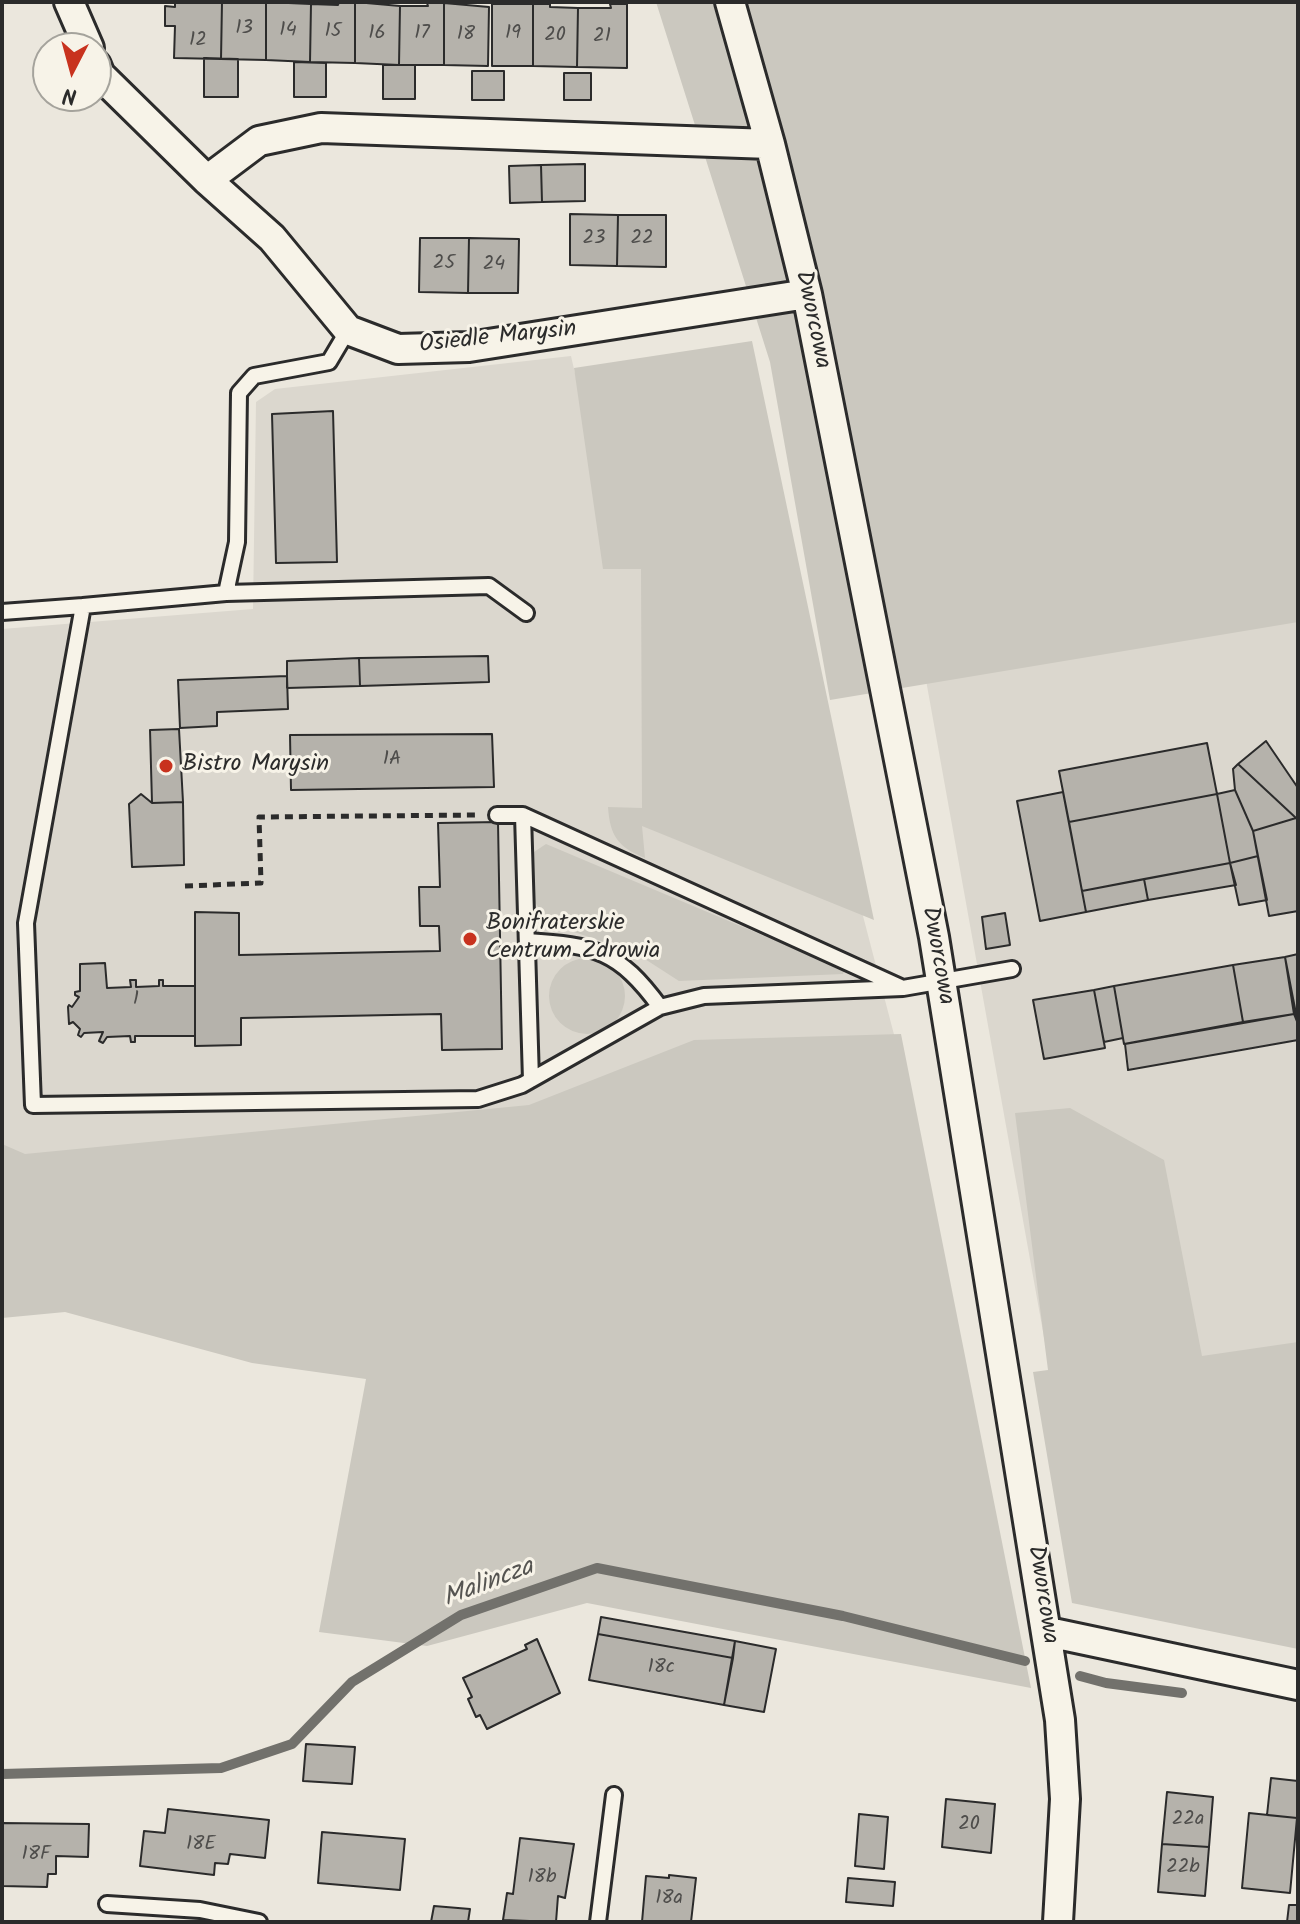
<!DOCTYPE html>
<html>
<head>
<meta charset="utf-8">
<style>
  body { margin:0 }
  #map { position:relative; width:1300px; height:1924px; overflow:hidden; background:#ebe7dd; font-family:Kalam,sans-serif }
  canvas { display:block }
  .frame { position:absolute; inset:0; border:4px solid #2b2b2b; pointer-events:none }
  .north { position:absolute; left:32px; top:32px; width:80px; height:80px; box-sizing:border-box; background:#f7f3e8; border:2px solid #a5a39c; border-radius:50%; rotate:186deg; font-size:22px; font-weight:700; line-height:32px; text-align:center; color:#2b2b2b }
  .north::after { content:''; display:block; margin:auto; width:28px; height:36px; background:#c8321e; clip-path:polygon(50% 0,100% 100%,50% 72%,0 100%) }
</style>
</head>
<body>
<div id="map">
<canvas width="1300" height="1924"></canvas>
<div class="frame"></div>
<div class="north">N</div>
</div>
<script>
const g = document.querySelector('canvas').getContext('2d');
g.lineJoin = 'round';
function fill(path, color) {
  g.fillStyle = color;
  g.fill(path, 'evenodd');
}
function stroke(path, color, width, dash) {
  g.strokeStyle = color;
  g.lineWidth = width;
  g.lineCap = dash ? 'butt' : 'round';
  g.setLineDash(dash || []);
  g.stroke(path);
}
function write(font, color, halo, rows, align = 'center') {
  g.font = font + ' Kalam,sans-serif';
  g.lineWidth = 6;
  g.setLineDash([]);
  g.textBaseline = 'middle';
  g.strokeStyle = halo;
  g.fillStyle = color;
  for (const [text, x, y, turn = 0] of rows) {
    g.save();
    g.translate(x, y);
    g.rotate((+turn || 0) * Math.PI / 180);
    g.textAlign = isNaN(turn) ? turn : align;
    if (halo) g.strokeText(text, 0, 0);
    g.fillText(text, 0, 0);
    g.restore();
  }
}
fill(new Path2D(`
  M571 356 615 548 650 549 857 893 897 1046 2 1255V629L253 609 256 402 275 389Z
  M1298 585V1351L1056 1404 924 669Z`), '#dbd7ce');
fill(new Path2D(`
  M656 2H1298V622L830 700 770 362Z
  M752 341 874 920 642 826 645 858C618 847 610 836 608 807L642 808 641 569H603L574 368Z
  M546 844 845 970 843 974 679 981 634 952 568 930 544 915 534 901V852Z
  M549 996a38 38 0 1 1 76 0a38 38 0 1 1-76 0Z
  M901 1034 1031 1688 587 1603 427 1646 319 1632 366 1379 252 1363 65 1312 2 1318V1144L25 1154 529 1105 694 1040Z
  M1070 1108 1164 1160 1202 1356 1298 1342V1649L1072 1603 1033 1372 1048 1370 1015 1113Z`), '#cbc8bf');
stroke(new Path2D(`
  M1080 1676 1106 1683 1182 1693
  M2 1774 221 1768 292 1744 352 1682 461 1615 597 1568 843 1616 1025 1661`), '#72716c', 10);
const building = new Path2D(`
  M175 2H222L221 59 174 58 175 26H165V6L175 7Z
  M222 2H266V60L221 59Z
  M266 2 311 4 310 62 266 60Z
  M339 2H355V63L310 62 311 4 338 5Z
  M355 2 400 6 399 65 355 63Z
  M427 3H444V65H399L400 6H428Z
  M444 3 489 7 488 66 444 65Z
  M492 4H533V66H492Z
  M533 4H550V7L578 8 577 67 533 66Z
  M610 4H627V68L577 67 578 8H611Z
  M204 58 238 59V97H204Z
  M294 62 326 63V97H294Z
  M383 65H415V99H383Z
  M472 71H504V100H472Z
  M564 73H591V100H564Z
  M585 164V201L542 202 541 165Z
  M541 165 542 202 510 203 509 166Z
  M570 214 618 215 617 266 570 265Z
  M618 215H666V267L617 266Z
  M420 238H469L468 293 419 292Z
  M469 238 519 239 518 293H468Z
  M333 411 337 562 276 563 272 414Z
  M488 656 489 682 360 686 359 658Z
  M359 658 360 686 287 688V661Z
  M287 676 288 709 217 712V726L180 728 178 680Z
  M179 729 183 802 152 803 150 730Z
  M492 734 494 787 291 790 290 735Z
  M1266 741 1298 788V816L1296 818 1238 764Z
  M1207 743 1217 794 1069 822 1059 771Z
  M1238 764 1296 818 1253 831 1235 790 1233 769Z
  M1235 790 1253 831 1258 856 1230 863 1217 794Z
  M1063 792 1086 912 1040 921 1017 801Z
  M141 794 152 803 183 802 184 865 132 867 129 804Z
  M1217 794 1230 863 1082 891 1069 822Z
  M1296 818 1298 821V911L1269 916 1253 831Z
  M498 822 502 1049 442 1050 441 1014 241 1018V1045L195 1046V912L239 913V955L440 951 439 926H420L419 887H440L438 823Z
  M1258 856 1267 900 1239 905 1230 863Z
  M1230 863 1236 885 1148 900 1144 879Z
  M1144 879 1148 900 1086 912 1082 891Z
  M1005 913 1010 945 986 949 982 917Z
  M1298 954V1024L1285 957Z
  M1285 957 1294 1014 1243 1022 1233 965Z
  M105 963 107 988 131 987 130 980H136V987L159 986V980H163V986H195V1036H135V1042H131L130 1036 107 1037 103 1043 99 1041 103 1032 84 1033 81 1037 78 1035 80 1029 73 1022 69 1024 68 1007 69 1005 72 1007 79 997 75 995V992L80 991V964Z
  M1233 965 1243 1022 1124 1044 1114 986Z
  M1114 986 1123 1038 1104 1042 1094 990Z
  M1094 990 1105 1048 1044 1059 1033 1000Z
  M1294 1014 1298 1024V1040L1128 1070 1125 1044Z
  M601 1617 735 1641 733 1658 598 1634Z
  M598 1634 733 1658 724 1705 589 1680Z
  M537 1639 560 1693 487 1729 480 1715 476 1717 468 1699 472 1697 463 1678 527 1649 525 1645Z
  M735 1641 776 1649 764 1712 724 1705Z
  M306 1744 355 1747 352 1784 303 1781Z
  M1271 1778 1298 1781 1297 1818 1267 1815Z
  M1167 1792 1213 1797 1209 1847 1162 1844Z
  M946 1799 995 1804 991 1853 942 1847Z
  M168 1809 269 1820 265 1858 230 1854 228 1864 215 1863 214 1875 140 1866 144 1831 165 1833Z
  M1249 1813 1297 1818 1290 1893 1242 1888Z
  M859 1814 888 1817 884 1869 855 1866Z
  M2 1823 89 1824 88 1857 56 1856V1874H48L47 1887 2 1886Z
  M322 1832 405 1839 400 1890 318 1883Z
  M520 1838 574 1844 565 1898 558 1896 556 1922 503 1920 507 1893 513 1894Z
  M1162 1844 1209 1847 1205 1896 1158 1892Z
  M669 1875 696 1878 691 1922H642L646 1876 669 1878Z
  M848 1878 895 1882 893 1906 846 1902Z
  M1289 1905H1298V1922H1287Z
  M434 1906 470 1909 468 1922H431Z`);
fill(building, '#b5b2ab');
stroke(building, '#2b2b2b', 2);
const service = new Path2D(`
  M226 593 237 542 239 393 254 376 329 362 348 330
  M2 612 83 606
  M526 613 489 586 226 593 83 606 26 923 33 1105 478 1099 522 1085 660 1007 704 996 903 988
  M497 815H523L903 988 1012 969
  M523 815 531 1080
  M527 941C595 945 619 951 660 1007
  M107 1904 200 1910 259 1922
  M598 1922 614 1795`);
const minor = new Path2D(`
  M69 2 89 48
  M730 2 770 144 807 294 934 937 1060 1720 1065 1799 1058 1922
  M96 65 100 75 207 180 272 238 348 330 398 349 469 347 807 294
  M207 180 259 141 321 128 770 144
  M1048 1632 1298 1685`);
stroke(service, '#2b2b2b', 20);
stroke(minor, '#2b2b2b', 34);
stroke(new Path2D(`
  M185 886 261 883 259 817 476 815`), '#2b2b2b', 5, [8, 6]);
stroke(service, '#f7f3e8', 14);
stroke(minor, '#f7f3e8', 28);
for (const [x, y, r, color] of [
  [166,766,8,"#c8321e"],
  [470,939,8,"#c8321e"]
]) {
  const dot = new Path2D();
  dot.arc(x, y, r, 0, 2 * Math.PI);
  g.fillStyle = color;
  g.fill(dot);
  stroke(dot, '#f7f3e8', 3);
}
write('20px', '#4e4d4b', null, [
  ["13",244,30],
  ["14",288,32],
  ["15",333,33],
  ["16",377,35],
  ["17",422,35],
  ["19",513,35],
  ["18",466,36],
  ["20",555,37],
  ["21",602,38],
  ["12",198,42],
  ["23",594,240],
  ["22",642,240],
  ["25",444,265],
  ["24",494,266],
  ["1A",392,761],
  ["1",136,1001],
  ["18c",661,1669],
  ["22a",1188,1821],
  ["20",969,1826],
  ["18E",201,1846],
  ["18F",36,1856],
  ["22b",1183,1869],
  ["18b",542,1879],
  ["18a",669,1900]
]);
write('24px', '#2b2b2b', '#f7f3e8', [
  ["Dworcowa",811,320,78],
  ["Osiedle Marysin",498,339,-6],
  ["Dworcowa",936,956,80],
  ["Dworcowa",1041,1595,81]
]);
write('24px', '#2b2b2b', '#f7f3e8', [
  ["Bistro Marysin",182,766],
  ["Bonifraterskie",486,925],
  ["Centrum Zdrowia",486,953]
], 'left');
write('italic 26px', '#555451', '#f7f3e8', [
  ["Malincza",489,1585,-21]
]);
</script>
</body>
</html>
